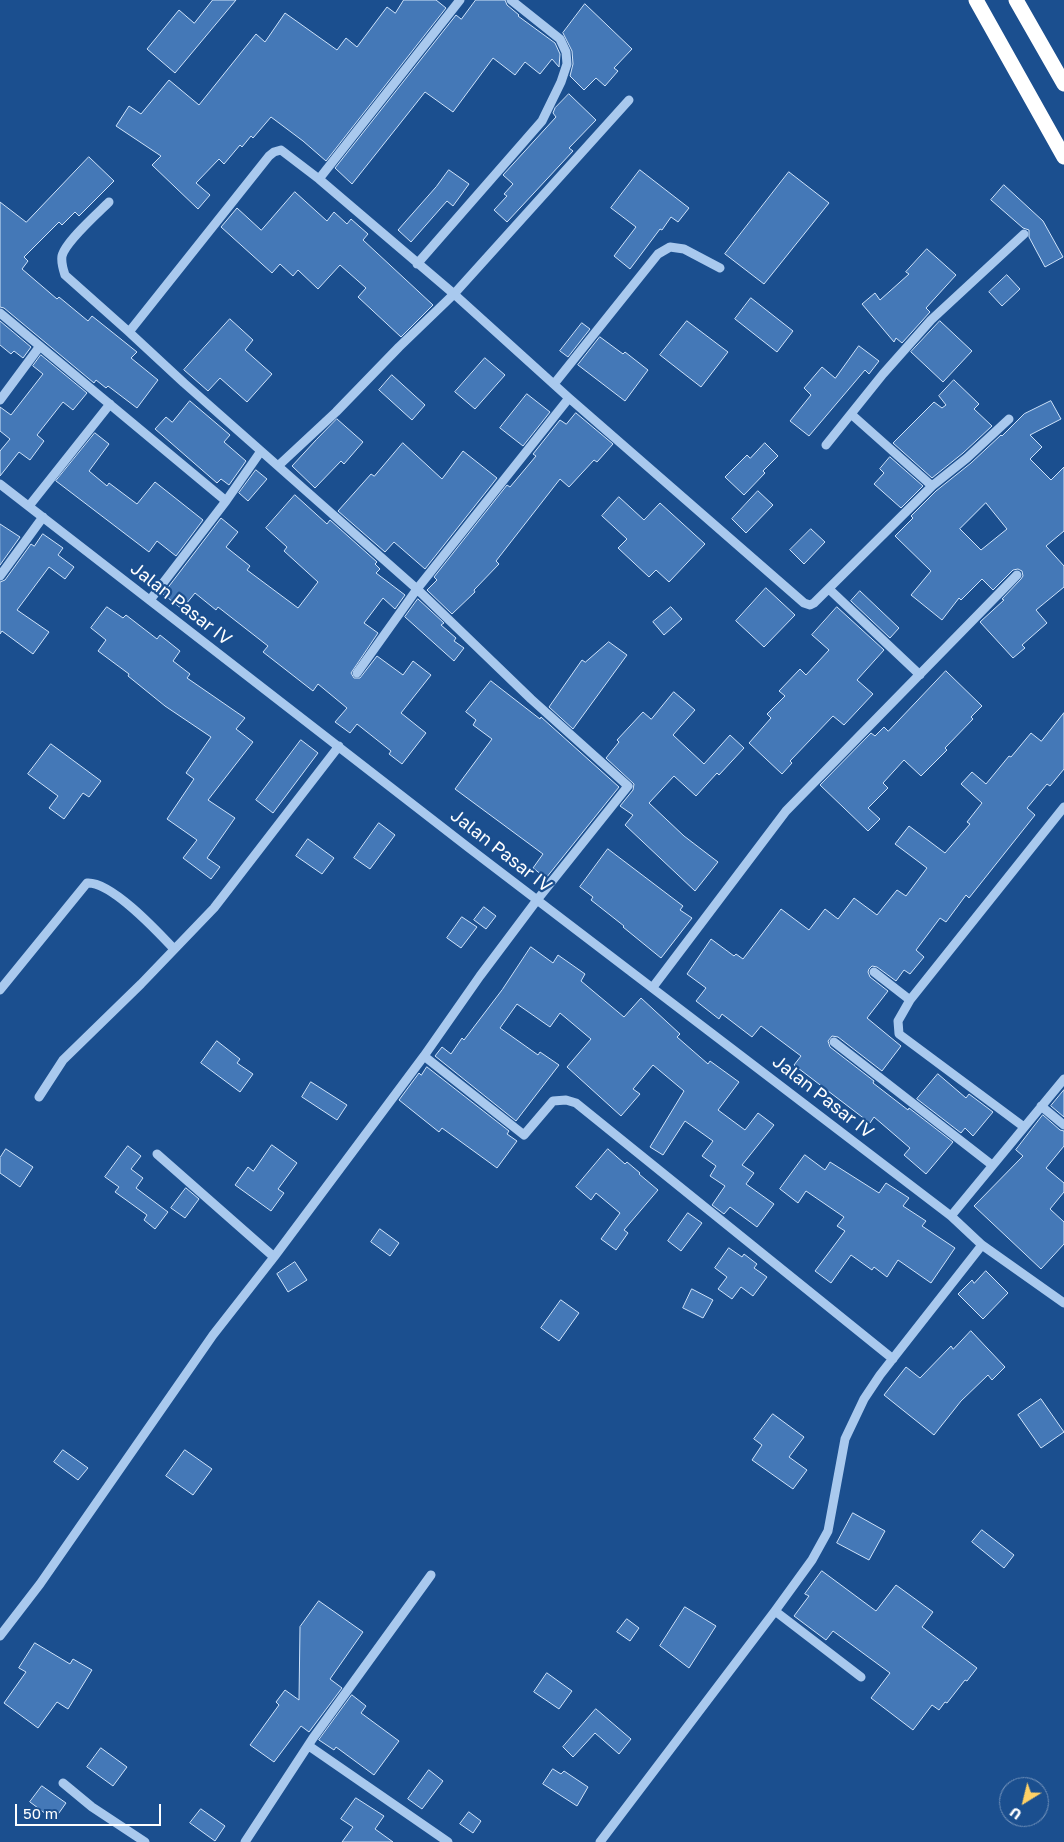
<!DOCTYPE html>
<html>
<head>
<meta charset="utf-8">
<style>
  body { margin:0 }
  #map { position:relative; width:1064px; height:1842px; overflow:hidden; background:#1b4f8f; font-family:"Golos Text",sans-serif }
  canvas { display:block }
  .north { position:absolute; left:999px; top:1777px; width:50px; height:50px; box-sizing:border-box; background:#1b4f8f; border:1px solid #7695bc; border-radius:50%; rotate:216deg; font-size:14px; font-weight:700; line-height:20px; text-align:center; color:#fff }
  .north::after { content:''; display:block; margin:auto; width:18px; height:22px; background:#ffd166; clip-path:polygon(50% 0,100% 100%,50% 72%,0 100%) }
  .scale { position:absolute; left:15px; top:1804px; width:146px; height:22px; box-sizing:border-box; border:2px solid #fff; border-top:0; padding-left:6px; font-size:15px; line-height:18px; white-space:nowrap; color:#fff; -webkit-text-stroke:4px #1b4f8f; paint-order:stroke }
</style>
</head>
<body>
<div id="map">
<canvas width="1064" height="1842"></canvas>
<div class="north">U</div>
<div class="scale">50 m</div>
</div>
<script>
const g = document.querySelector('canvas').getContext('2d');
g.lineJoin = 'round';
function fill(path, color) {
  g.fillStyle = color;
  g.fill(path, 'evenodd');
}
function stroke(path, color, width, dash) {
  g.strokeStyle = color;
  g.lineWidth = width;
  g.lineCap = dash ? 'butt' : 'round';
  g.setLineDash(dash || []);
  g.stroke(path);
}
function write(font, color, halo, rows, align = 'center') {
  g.font = font + ' "Golos Text",sans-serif';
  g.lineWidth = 4.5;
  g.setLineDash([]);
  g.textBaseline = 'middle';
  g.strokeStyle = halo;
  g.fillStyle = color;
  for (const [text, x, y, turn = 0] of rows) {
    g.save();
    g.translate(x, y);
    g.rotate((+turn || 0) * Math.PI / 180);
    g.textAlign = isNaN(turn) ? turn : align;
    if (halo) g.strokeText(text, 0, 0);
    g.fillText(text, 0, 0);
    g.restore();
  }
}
const building = new Path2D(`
  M213 0H236L175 73 147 49 179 10 194 23Z
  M404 0H436L446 8 326 161 303 141 271 117 253 138 251 136 242 147 240 145 224 164 219 159 196 183 210 195 198 209 152 165 161 156 116 126 129 106 141 114 169 80 199 105 256 34 265 42 285 13 337 50 346 38 357 47 387 7 395 13Z
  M476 0H505L507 5 519 15 518 16 555 43 560 54 559 67 552 59 540 74 525 62 515 75 493 58 453 112 425 92 352 184 335 168 456 15 461 19Z
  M585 4 632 49 614 68 618 71 605 86 596 78 584 90 570 76 573 64 572 51 563 33Z
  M569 94 596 120 569 148 573 151 507 222 494 210 507 196 504 194 513 184 503 175 556 117 553 113 555 108Z
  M89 157 114 181 79 216 75 212 62 225 59 222 24 257 28 261 22 269 57 299 59 297 88 321 92 316 137 352 131 358 158 380 137 408 108 386 106 388 96 380 94 383 4 308 0 307V202L26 222Z
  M449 170 469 184 453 206 447 201 411 242 398 230 436 187Z
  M640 170 689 208 678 222 671 217 662 230 660 229 630 269 614 256 636 227 611 208Z
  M789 172 829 203 764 284 725 254Z
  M1004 185 1043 221 1063 257 1045 267 1029 237V230L1023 228 991 200Z
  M295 192 327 221 334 212 347 224 351 219 368 234 363 240 433 305 401 337 358 297 366 288 340 265 318 289 298 270 293 276 280 264 272 273 221 227 237 208 261 230Z
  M927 249 956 275 926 308 930 312 902 343 896 338 894 342 862 304 875 293 880 300 909 274 906 272Z
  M1007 275 1020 289 1002 306 989 292Z
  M751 298 793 331 777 352 735 319Z
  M230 319 253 340 245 350 272 374 247 402 220 378 208 391 184 370Z
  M0 321 31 347 23 358 14 351 11 354 0 345Z
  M687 321 728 352 701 387 660 355Z
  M940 321 972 351 943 382 911 352Z
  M582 323 590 329 568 357 560 351Z
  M600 337 623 354 625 352 648 370 625 401 578 365Z
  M859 346 879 361 869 374 865 370 809 436 790 421 811 395 804 388 822 367 835 378Z
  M41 355 87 393 73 410 63 402 37 435 44 441 30 460 19 452 0 476V451L10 439 0 431V407L11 415 43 374 33 366Z
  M485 358 505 375 475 409 455 392Z
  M392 375 425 405 412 420 379 390Z
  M954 380 979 404 974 409 992 426 963 453 932 478 893 443 934 402 942 408 946 405 939 396Z
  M527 394 550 412 523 446 500 428Z
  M190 401 230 435 224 442 246 461 229 485 221 479 217 483 155 429 166 417 172 422Z
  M1051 401 1061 419 1030 435 1042 447 1030 459 1051 480 1064 467V531L1046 546 1064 566V587L1036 610 1047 623 1022 645 1025 648 1013 658 980 622 1004 600 1002 599 1021 579 1023 576 1022 571 1018 569 1013 570 993 590 982 579 961 600 959 598 942 620 911 595 931 571 895 536 913 518 911 516 936 491 971 463 1001 435 1002 436 1024 414ZM986 503 1007 529 981 550 960 529Z
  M576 413 613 444 597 462 594 460 569 487 560 479 496 561 499 564 474 590 475 592 452 614 427 590 437 580 434 577 507 485 510 487 536 456 533 454 560 420 566 424Z
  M337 419 363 442 344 464 341 461 315 488 292 466 316 440Z
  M95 433 109 444 89 471 107 486 109 483 137 504 155 482 203 520 176 556 157 541 149 552 56 481Z
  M403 443 442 479 463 451 497 478 425 569 394 542 385 552 338 511 371 474 374 476Z
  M765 443 778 456 763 471 765 473 744 495 725 477 747 455 750 458Z
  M890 457 923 486 901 508 874 484 884 473 880 469Z
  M256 470 267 479 248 501 239 493Z
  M758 491 773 505 746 533 732 519Z
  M295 495 327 524 330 520 377 562 375 564 380 569 376 573 405 595 395 609 383 598 364 623 378 633 351 673 354 678H360L377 656 403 675 413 661 431 675 401 713 426 733 402 764 389 754 391 751 357 724 350 733 335 722 347 708 318 684 313 691 263 652 268 646 218 607 216 610 195 593 182 609 163 594 221 518 238 532 226 547 250 566 247 570 298 608 318 582 284 551 287 547 266 528Z
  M619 497 644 520 660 503 705 544 669 582 656 570 649 577 618 548 627 539 602 516Z
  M0 524 20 537 0 565Z
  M811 529 825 542 804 564 790 550Z
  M43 534 63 548 58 555 74 567 65 579 49 567 17 610 49 632 33 654 2 631 0 634V582L5 580 31 544 34 546Z
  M766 588 795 615 764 647 736 621Z
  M860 591 899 628 890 638 851 601Z
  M418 599 444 623 441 625 456 638 454 641 464 648 454 661 405 617Z
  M107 607 123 618 126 615 157 639 160 635 180 651 173 661 190 674 187 678 245 718 236 729 253 742 208 800 235 818 207 858 220 867 211 879 183 858 197 840 167 819 194 779 186 773 211 737 165 706 128 676 129 674 98 651 106 640 91 628Z
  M671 607 682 619 664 635 653 622Z
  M837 607 884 650 857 680 873 694 844 725 833 716 790 761 792 763 782 774 749 743 771 718 767 714 785 696 779 691 800 669 806 675 829 650 812 635Z
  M609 642 627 655 573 729 549 707 582 660 585 662Z
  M946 671 982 706 971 717 973 719 945 748 947 750 921 776 904 760 883 783 888 788 868 808 880 819 868 831 820 785 871 733 875 736 884 727 888 731Z
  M491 681 540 719 541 717 619 787 546 878 533 868 543 854 455 789 492 739 473 725 476 720 466 712Z
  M674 692 695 710 673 735 704 764 730 735 744 748 719 775 717 773 696 796 674 776 649 803 684 836 718 862 695 891 625 825 633 815 620 806 633 790 634 784 606 758 619 742 617 740 643 712 651 719Z
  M1064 713V769L1050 786 1047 784 1027 808 1035 815 969 898 966 895 946 922 940 918 916 950 924 957 910 974 904 970 896 981 877 967 872 966 869 969 868 972 870 977 888 991 867 1018 901 1046 882 1071 838 1037 832 1036 828 1041 830 1047 874 1081 873 1083 908 1110 909 1108 953 1142 926 1174 904 1155 910 1148 874 1117 870 1123 794 1065 801 1056 761 1026 752 1037 722 1014 719 1019 696 1001 706 988 687 974 711 939 734 956 736 954 743 959 781 909 809 930 825 909 838 919 854 898 877 915 897 890 906 896 927 868 895 844 909 826 945 853 970 824 967 822 982 803 961 784 972 772 986 784 1009 756 1011 757 1031 733 1041 741Z
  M301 740 318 753 273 813 256 800Z
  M51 744 101 781 89 797 83 793 64 819 49 808 58 796 28 774Z
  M379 823 395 835 370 869 354 858Z
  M308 839 334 858 322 874 296 856Z
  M608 849 683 906 680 910 692 918 661 958 623 927 624 926 591 900 593 897 580 887Z
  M484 907 496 916 486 929 474 920Z
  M462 917 477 927 461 948 447 938Z
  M531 947 553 963 558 955 585 974 581 981 624 1017 641 998 680 1034 677 1037 708 1064 710 1061 739 1082 718 1110 745 1130 758 1113 774 1125 742 1165 754 1173 746 1184 774 1204 757 1227 730 1207 724 1214 712 1205 725 1186 710 1176 716 1166 702 1156 713 1141 685 1121 663 1155 650 1147 684 1091 653 1065 633 1089 640 1094 621 1116 567 1067 591 1039 560 1013 550 1027 517 1004 500 1028 538 1055 540 1052 559 1065 516 1121 435 1056 442 1047 451 1054 462 1038 464 1040 502 990Z
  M217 1041 240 1059 237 1063 253 1074 240 1092 201 1063Z
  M427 1067 509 1131 507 1134 517 1141 497 1168 442 1128 439 1132 399 1100 419 1073 421 1075Z
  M938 1074 966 1098 969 1094 993 1112 973 1136 965 1128 961 1133 917 1099Z
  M311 1082 347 1105 337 1120 302 1097Z
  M1064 1090V1117L1051 1106Z
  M1043 1115 1060 1130 1064 1131V1146L1046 1168 1064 1183V1192L1050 1209 1064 1222V1244L1041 1269 974 1206 1023 1156 1016 1150Z
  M272 1145 297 1163 278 1189 284 1193 271 1211 235 1185 248 1167 253 1171Z
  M128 1146 141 1156 131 1169 143 1178 136 1188 168 1212 155 1229 144 1220 147 1215 115 1192 119 1187 105 1177Z
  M6 1149 33 1167 20 1187 0 1173V1158Z
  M608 1149 625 1164 627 1162 640 1173 639 1174 658 1190 624 1230 628 1233 616 1250 601 1239 620 1213 596 1193 591 1200 576 1187Z
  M805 1155 825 1170 830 1162 879 1193 886 1183 909 1198 903 1206 926 1221 922 1226 955 1248 931 1283 898 1260 887 1277 874 1267 872 1270 851 1255 831 1283 815 1271 845 1231 837 1226 844 1217 806 1191 798 1203 780 1189Z
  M186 1188 199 1199 185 1218 171 1208Z
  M688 1213 702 1223 681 1251 668 1241Z
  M380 1229 399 1243 390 1256 371 1242Z
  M729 1248 742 1257 744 1254 757 1264 754 1268 767 1277 753 1296 741 1287 732 1299 718 1289 727 1277 715 1268Z
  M295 1262 307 1280 288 1292 277 1274Z
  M986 1271 1008 1293 983 1319 958 1294 972 1280 974 1283Z
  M692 1289 713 1300 703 1318 683 1308Z
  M561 1300 579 1313 559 1341 541 1328Z
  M971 1331 1005 1367 992 1380 988 1375 961 1401 934 1435 884 1395 906 1367 920 1378 951 1346 953 1349Z
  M1041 1399 1064 1432 1041 1448 1018 1415Z
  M773 1414 804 1437 789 1457 807 1470 793 1489 752 1460 762 1445 754 1439Z
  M63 1450 88 1468 78 1480 54 1462Z
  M185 1450 212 1469 193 1495 166 1476Z
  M853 1513 885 1531 869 1560 837 1543Z
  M982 1530 1014 1555 1004 1568 972 1542Z
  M822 1571 876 1611 896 1585 933 1612 922 1627 977 1668 967 1681 965 1680 947 1703 945 1702 939 1710 932 1705 913 1730 871 1698 890 1673 833 1631 826 1640 794 1616 809 1596 805 1594Z
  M319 1601 363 1632 330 1679 342 1688 309 1732 301 1726 274 1762 250 1745 279 1705 276 1702 285 1690 299 1700 300 1627Z
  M685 1607 716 1626 689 1668 660 1646Z
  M627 1619 639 1628 630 1641 617 1632Z
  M35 1643 70 1664 73 1659 92 1670 68 1709 57 1702 38 1728 4 1703 26 1672 19 1668Z
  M547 1673 572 1691 559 1709 534 1692Z
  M352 1695 366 1706 361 1713 399 1741 374 1775 336 1747 334 1750 319 1740Z
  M596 1709 631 1739 619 1754 595 1733 573 1757 563 1747Z
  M101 1748 127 1767 113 1786 87 1767Z
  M553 1769 561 1774 564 1771 588 1787 577 1806 543 1784Z
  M429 1770 443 1781 422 1809 408 1799Z
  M42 1786 66 1803 54 1820 30 1802Z
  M356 1798 384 1816 375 1829 393 1842H342L353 1827 341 1819Z
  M201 1809 225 1826 215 1841 190 1823Z
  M469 1812 481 1821 473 1833 460 1824Z`);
fill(building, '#4478b7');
stroke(building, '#cfe3fa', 1);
stroke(new Path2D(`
  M319 179 460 0
  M109 202C98 213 65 242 62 256 61 262 63 269 65 275L129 332
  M417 264 542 121 561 82 567 64 566 52 560 39 511 0
  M0 313 226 501
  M554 384 658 254 670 247 684 249 720 268
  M0 400 40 346
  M851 414 932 486
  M826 445 883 374 931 320 1024 234
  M261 451 417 589 531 699 628 786 537 900 480 976 424 1056 274 1257
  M278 466 336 412 399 347 454 294 629 100
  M0 484 469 848 951 1216 982 1245 1064 1303
  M29 506 110 404
  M0 576 43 517
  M829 589 920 675
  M150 600 226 501 261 451 184 383 129 332 269 156 274 152 281 150 319 179 454 294 569 398 804 603 810 605 814 603 932 486 967 458 1009 419
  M357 673 417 589 569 398
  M874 972 910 1000
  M653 987 786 811 1017 575
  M0 990 87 883C111 881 158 932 174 949
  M834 1042 992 1165
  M424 1056 524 1135 553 1101 566 1100 576 1103 893 1359
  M39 1097 63 1060 141 984 214 908 339 746
  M1041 1106 1064 1125
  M1024 1127 899 1034 898 1021 910 1000 1064 807
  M951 1216 1064 1079
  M775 1611 861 1677
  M0 1636 40 1584 213 1335 274 1257 157 1154
  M309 1746 448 1842
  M63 1783 92 1807 145 1842
  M245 1842 313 1738 431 1575
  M600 1842 775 1611 812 1560 828 1531 845 1439 864 1399 880 1375 982 1245`), '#a9c9ee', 9);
stroke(new Path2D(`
  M976 0 1064 157
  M1016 0 1064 84`), '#fff', 15);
write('18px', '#fff', '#1b4f8f', [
  ["Jalan Pasar IV",181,604,38],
  ["Jalan Pasar IV",501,851,38],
  ["Jalan Pasar IV",823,1097,38]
]);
</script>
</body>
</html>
